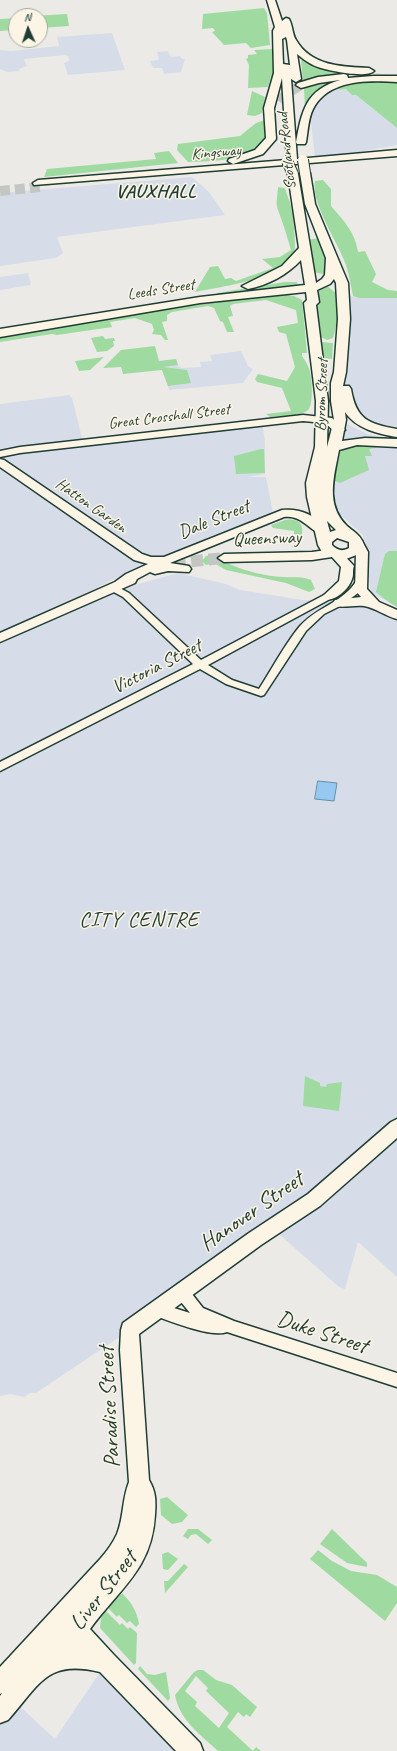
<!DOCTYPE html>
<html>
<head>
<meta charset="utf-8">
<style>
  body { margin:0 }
  #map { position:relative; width:397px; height:1751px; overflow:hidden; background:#ebeae7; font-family:Caveat,sans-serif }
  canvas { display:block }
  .north { position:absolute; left:8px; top:8px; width:40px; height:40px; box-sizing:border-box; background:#fcf5e5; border:1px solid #a4ab9e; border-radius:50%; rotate:357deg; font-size:11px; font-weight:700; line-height:16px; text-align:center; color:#1f3d34 }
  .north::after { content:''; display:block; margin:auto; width:14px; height:18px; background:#1f3d34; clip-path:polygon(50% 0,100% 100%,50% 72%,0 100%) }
</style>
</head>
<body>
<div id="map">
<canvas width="397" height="1751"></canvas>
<div class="north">N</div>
</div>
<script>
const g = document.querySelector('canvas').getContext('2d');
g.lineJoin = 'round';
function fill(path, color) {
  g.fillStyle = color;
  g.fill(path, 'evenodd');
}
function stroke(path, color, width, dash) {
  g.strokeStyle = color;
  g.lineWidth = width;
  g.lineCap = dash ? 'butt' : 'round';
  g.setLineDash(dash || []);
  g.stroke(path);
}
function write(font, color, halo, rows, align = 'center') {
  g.font = font + ' Caveat,sans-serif';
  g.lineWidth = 3;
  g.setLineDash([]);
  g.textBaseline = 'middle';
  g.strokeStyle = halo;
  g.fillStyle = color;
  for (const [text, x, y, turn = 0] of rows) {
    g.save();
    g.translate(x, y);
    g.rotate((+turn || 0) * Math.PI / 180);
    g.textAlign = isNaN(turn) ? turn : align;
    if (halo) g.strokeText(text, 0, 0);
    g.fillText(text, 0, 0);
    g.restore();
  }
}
fill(new Path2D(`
  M112 33 125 70 68 75 64 63 69 61 68 56 64 55 24 59 27 66 19 69 20 71 7 72 0 69V50L11 51 59 46 57 37Z
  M168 51 171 57 180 56 182 59H185L181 72 164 74 162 68H153L150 61 159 60 157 52Z
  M346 89 352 95H356L397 128V145L348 154 349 156 315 158 311 122 315 106 332 90Z
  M192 177 209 192 225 215 57 237 63 253 56 258 0 266V193Z
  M28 273 31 284 30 285 0 290V277Z
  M343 294 359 298H397V427L362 421 349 408 340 372Z
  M241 351 248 366 253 369 243 383 169 390 159 361 176 359 178 366 182 368 201 367 200 362 212 361 210 355Z
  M69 395 72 398 83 442 262 422 265 442V474L247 477H266L273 513 211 536 154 563 110 581 69 603 178 573 226 584 240 590 303 600 357 603 397 621V1277L358 1242 345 1289 339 1287 280 1235 274 1227 130 1330 36 1393H30L24 1397 10 1394 0 1396V404Z
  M340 420 367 434 397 441V606L371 593 363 535 335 510 318 442Z
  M106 1663 190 1751H0V1712L12 1699 55 1739Z`), '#d6dde9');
fill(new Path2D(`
  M264 8 267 13 270 45 251 48 246 43 224 45 212 32 215 31 213 28 202 29 203 14Z
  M67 14 69 26 40 28V16H33Z
  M16 18V30L0 31V19Z
  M272 49 274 77H271L268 87 248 88 249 65 246 59 248 58V55L257 54 254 50Z
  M301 59 320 68 337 71 397 75C365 73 333 72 303 82Z
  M366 77 334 84 305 110 304 87C323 78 346 78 366 77Z
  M374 80 397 81V128L356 95H352L346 89 332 90 344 85Z
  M252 91 265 97 262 113 255 116 247 115Z
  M268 119C267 124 268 130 266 135 256 162 212 161 188 162L177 150 178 144 240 136 256 123Z
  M169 151 178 163 44 177 47 169 156 159 154 153Z
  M323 180 331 189V206C344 221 355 232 358 252L365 251 376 274 372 282 388 290 397 291V298H359L353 296C351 285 349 275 346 265 339 244 310 202 315 181Z
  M278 187 285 188C287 196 291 203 292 211 294 216 295 243 295 248 292 279 218 287 195 292L210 267 218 266 225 279 231 278 236 281 273 268 262 259 280 257 291 250C287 236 283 223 278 210 275 203 278 194 278 187Z
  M318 238 327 265V275L313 272 308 240Z
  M285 282H297L298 288 218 296 217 293Z
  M326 285 337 294C340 309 337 323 333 338L327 340 321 337 315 289Z
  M282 294 294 296 302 300 307 353H302V356C305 360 309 367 310 372 312 380 314 407 307 411 297 417 280 416 270 417L266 414 291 411 282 388 257 382 255 379 258 374 287 381 295 367 286 334 279 332 277 327 298 323 296 310 266 300 233 304 230 306 233 316 228 317 234 332H227L223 322 220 321 214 308 208 306 172 312 167 315V321L162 322 168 340H165L161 335 152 334 154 330 152 324 135 318 110 322 112 327 57 335 52 334 0 342V336L235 298Z
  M103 336 105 339 114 338 115 341H113L114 346 107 351 97 352 91 338Z
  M321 342 333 343 332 359 322 358Z
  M155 346 159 361 176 359 178 365 163 367 187 370 191 383 168 386 162 370 123 374 121 367 103 368 121 350Z
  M104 357 90 370 79 371 75 361Z
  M354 445 375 446 376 448 369 449 372 456H365L369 470 340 483 333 480 341 449Z
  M261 449H264L265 473 236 474 234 456Z
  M285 520C297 518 304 522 302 535L294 534V531L273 528 271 525Z
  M389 551H397V607L390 603 376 592 385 554Z
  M214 555C219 564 223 561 232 565 248 572 265 576 283 577 293 578 302 576 311 580L315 589 309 592 286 583 226 570 214 563 206 565 202 561 206 556Z
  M305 1076 320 1083V1086L326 1087 327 1084 342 1082 339 1111 303 1106Z
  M167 1497 188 1515 182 1522 172 1524 161 1515 160 1499Z
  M188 1529H198L212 1540 208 1544 196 1534 191 1535 188 1539 183 1536Z
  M332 1529 367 1563V1567L347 1563 320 1544Z
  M318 1550 332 1561 351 1571 377 1575 397 1587V1603L385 1621 310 1559Z
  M168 1552 178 1559 168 1570 163 1569 162 1554Z
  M184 1564 188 1567 165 1593 164 1581H168Z
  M122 1593C131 1602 137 1611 139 1624L136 1627 130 1621 127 1623 119 1615 117 1617 108 1608Z
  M106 1611 120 1625 122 1623 128 1629 130 1627 137 1633 136 1663 134 1665 100 1628 101 1618Z
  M140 1666 147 1674 155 1675 166 1672 170 1698 168 1701 138 1669Z
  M198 1670H203L216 1680 232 1685 257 1707 250 1717 246 1714 244 1717 238 1712 227 1727 253 1751 256 1747 261 1751H218C200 1734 180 1721 175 1695L194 1672ZM196 1676 208 1688 206 1691 229 1713 219 1728 195 1706 197 1702 185 1691Z`), '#9fdaa0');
const water = new Path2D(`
  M318 781 337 783 334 801 315 799Z`);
fill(water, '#96c8f2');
stroke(water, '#6690a6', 1);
stroke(new Path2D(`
  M157 569 185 562 224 558`), '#c2c7c3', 12, [12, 5.5]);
stroke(new Path2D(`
  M280 102 286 94 301 85
  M0 191 40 187`), '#c2c7c3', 10, [10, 5]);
const minor = new Path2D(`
  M360 579 365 582 358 593 342 605 324 614 306 631 264 695 261 696 226 684 200 669 0 771V762L193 664 123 597 110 590V586H116L129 593 201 660 326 594H332V598L208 665 232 680 259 689C272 669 285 644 300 626 318 606 343 603 357 580Z
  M184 1283 189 1285 192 1294 203 1308 234 1321 397 1373V1387L227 1332C212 1338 169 1321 153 1315L151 1310 153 1305 158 1303 190 1313 181 1302 177 1290 179 1285Z`);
const major = new Path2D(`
  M303 415 332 418 345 430 339 433 335 432 325 423 303 421 20 453 0 457V451L20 447Z
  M0 459 4 460 142 554 151 557H164L282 510C299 508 317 515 327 530L325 533C312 536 304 514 284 517L170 563 189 566 191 569 189 572 168 571 155 574 150 572 137 579 135 583 0 642V633L115 582 126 574 148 564 134 560 0 467Z
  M358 540 362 541 368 552 367 589 379 602 397 610V619C385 616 376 608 364 606 354 605 344 608 335 606L333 603 335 600 361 597 355 590 356 552 352 544Z
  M334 549 340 551 354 566C352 571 354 574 352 579 349 589 335 602 325 599L323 596 339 581 341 567 332 557 312 560 224 562 218 558 224 554 312 552Z
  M397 1119V1138L320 1206 261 1245 139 1334 149 1480C156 1492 156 1501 155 1515 152 1569 120 1588 90 1629L114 1655 200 1743 203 1751H176L100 1672C47 1659 40 1684 8 1720L0 1723V1696L2 1693 0 1694V1667L101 1558C107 1551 113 1543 117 1534 124 1517 122 1499 129 1482L120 1350 121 1330 123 1323 249 1233 308 1194 391 1122Z`);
const highway = new Path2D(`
  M267 0H275L282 21 286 18 289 19C293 26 292 34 296 40 311 66 342 67 369 68L374 71C366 79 323 70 313 65 307 62 302 58 297 54L301 79 296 82 291 79 297 159 397 150V156L34 185 33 183 38 180 287 160 282 78 274 108 276 139 263 154 233 164 228 161 229 159 255 150 266 138 264 108 274 73 273 31 275 27ZM286 37 287 40 290 65 283 64 282 39Z
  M344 74 347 75 348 78 373 76H397V82C369 80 328 79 313 109 308 119 308 131 306 142L305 144H297L296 142C302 110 306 90 340 80L319 83 301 88 296 85 298 83 318 77Z
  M305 170 310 173 315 204 348 283 350 319 346 372 343 386H349L351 389C356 419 368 424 397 429V437C379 434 356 429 345 412L346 420 342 441 365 438 397 439V447L357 445 339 450C334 477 325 505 347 526 354 532 362 536 364 546L359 554 346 559H338L329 556 322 552 318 545 307 497 306 483 315 447 316 401 304 303 307 300 306 292 200 303 0 337V329L200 297 305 285 301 260C287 275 268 285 248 289L242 286 282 266 299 248 288 174 293 171 298 174 316 283 322 279 325 275 326 258 305 204 300 173ZM334 279 336 283 338 319 334 372 331 383V401L334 420 327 447 328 401 316 305 319 302 317 290 330 284ZM327 521 336 530 330 532ZM337 538 349 542V548C342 552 337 550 332 545V542Z`);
stroke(minor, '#1f3d34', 3);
stroke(major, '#1f3d34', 3);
stroke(highway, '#1f3d34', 3);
fill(minor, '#fcf5e5');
fill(major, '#fcf5e5');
fill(highway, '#fcf5e5');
const highwayBridge = new Path2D(`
  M303 160 305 173
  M287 161 293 174`);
stroke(highwayBridge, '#1f3d34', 12, []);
stroke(highwayBridge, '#fcf5e5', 10);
write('16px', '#1f3d34', '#fcf5e5', [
  ["Scotland Road",287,151,-96],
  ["Kingsway",216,153,-5],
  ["Leeds Street",161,290,-9],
  ["Byrom Street",322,395,-88],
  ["Great Crosshall Street",169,417,-7],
  ["Hatton Garden",91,506,35]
]);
g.letterSpacing = '1px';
write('bold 19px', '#1f3d34', '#fcf5e5', [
  ["VAUXHALL",156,192]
]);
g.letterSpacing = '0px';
write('19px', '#1f3d34', '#fcf5e5', [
  ["Dale Street",214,520,-22],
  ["Queensway",267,539,-2],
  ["Victoria Street",157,667,-27]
]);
g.letterSpacing = '1px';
write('21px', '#1f3d34', '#fcf5e5', [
  ["CITY CENTRE",139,920]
]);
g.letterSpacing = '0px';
write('23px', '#1f3d34', '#fcf5e5', [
  ["Hanover Street",252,1212,-35],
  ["Duke Street",322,1333,18],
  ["Paradise Street",110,1407,-93],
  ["Liver Street",104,1591,-52]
]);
</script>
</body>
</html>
